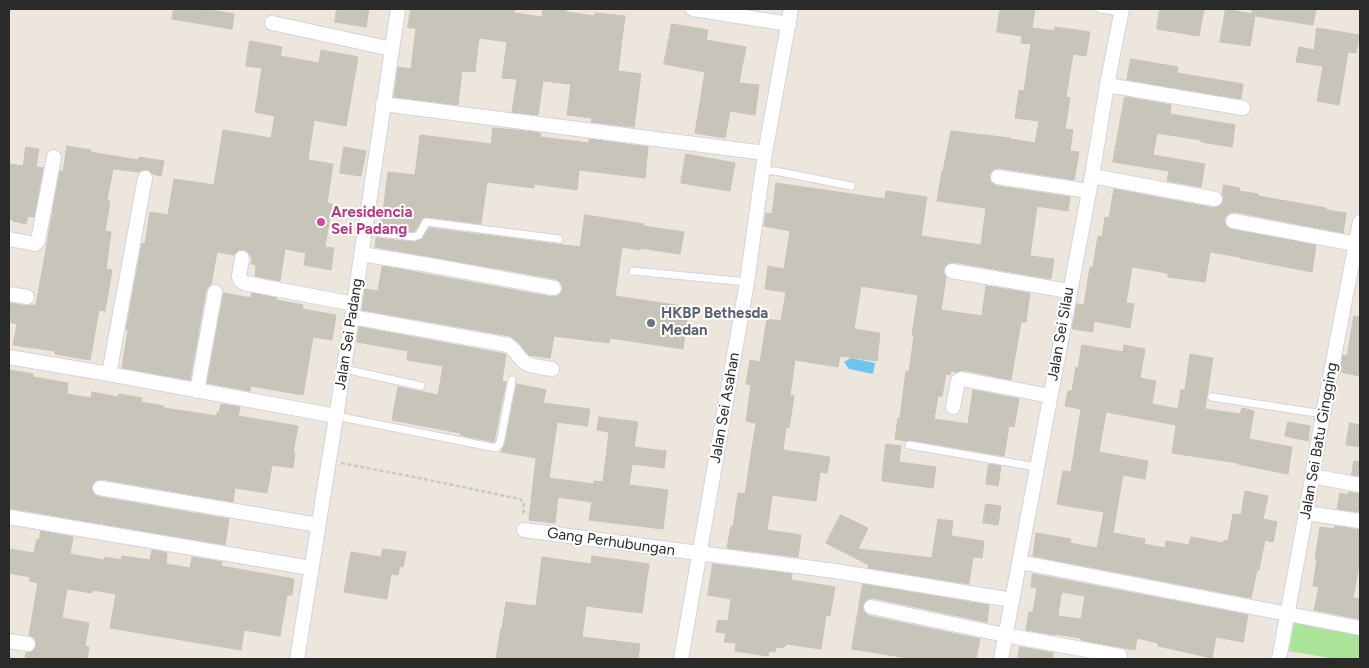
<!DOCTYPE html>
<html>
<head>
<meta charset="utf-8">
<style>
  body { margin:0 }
  #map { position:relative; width:1369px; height:668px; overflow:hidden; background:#ece6dc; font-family:Figtree,sans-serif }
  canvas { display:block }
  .frame { position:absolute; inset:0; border:10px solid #2a2a2a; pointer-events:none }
</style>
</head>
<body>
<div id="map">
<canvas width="1369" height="668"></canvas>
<div class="frame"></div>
</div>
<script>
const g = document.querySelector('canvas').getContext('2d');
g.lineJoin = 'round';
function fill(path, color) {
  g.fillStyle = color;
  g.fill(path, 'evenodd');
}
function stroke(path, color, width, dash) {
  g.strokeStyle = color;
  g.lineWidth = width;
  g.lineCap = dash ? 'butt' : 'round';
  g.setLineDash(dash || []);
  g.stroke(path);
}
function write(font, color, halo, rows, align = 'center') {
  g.font = font + ' Figtree,sans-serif';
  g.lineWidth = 4;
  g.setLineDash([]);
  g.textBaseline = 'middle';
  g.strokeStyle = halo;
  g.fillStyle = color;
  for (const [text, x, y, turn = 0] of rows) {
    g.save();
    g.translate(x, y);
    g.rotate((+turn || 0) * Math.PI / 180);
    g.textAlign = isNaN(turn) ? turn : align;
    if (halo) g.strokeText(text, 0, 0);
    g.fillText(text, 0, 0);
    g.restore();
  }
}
fill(new Path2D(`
  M1295 619 1360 631V659H1336L1289 651Z`), '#abe398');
fill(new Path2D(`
  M851 358 875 363 873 374 849 369 844 362Z`), '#6ec3ef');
const building = new Path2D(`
  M174 9H204L234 14 232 29 172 19Z
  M337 9H369L366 27 335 22Z
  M411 9H515L514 13 542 17 543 9H566V12L594 16 595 13 625 16 618 71 641 74 634 127 591 122 592 118 567 115 571 84 543 81 538 115 512 112 517 79 502 78 507 42 479 38 475 72 462 71 458 105 394 97 398 67 411 69 416 28H408Z
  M1000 9H1035L1032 28 1054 31 1055 27 1090 32 1086 56 1073 54 1066 97 1070 98 1065 129 1073 130 1070 151 1079 152 1074 180 999 168 994 169 989 175 990 181 993 184 997 186 1070 197 1068 211 1037 206 1030 256 1054 259 1051 279 953 262 949 263 944 269V274L946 277 941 310 982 316 986 286 1030 293 1026 322H1021L1011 380 964 370 956 372 951 371 950 375 946 374 942 396H938L934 419 968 424 973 390 1019 399 1014 427 1009 426 1004 456 910 440 906 441 895 439 898 418H900L906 371 909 372 914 336 912 335 918 295 861 286 854 329 880 333 877 361 840 356 838 367 795 360 790 395 794 396 789 428 786 427 783 450 830 457 827 473 820 472 816 501 772 495 767 530 801 535 798 557 727 548 731 526 733 527 738 493 745 494 756 423 746 421 751 385 746 384 750 360 760 362 767 319 781 321 786 292 765 289 768 266 784 269 790 231 764 226 766 213 772 214 776 183 885 199 886 191 927 197 921 236 981 245 986 208 937 201 942 171H943L951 131 1010 138V139L1035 143 1039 121 1015 118 1019 90 1024 91 1031 44 1021 43 1022 36 997 32Z
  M1160 9H1204L1199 36 1157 29Z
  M1226 9 1252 14V9H1316L1313 25 1255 16 1250 46 1220 42Z
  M672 24 708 30 706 40 746 47 739 83 759 85 755 115 730 111 725 138 695 133 705 72 664 64Z
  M1317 28 1359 35 1356 53 1348 52 1339 105 1317 101 1323 66 1296 62 1299 47 1314 50Z
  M250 41 282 47 280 56 319 63 321 50 358 57 346 126 314 120 308 160 333 164 327 203 332 204 325 247 334 248 331 270 304 265 306 253 285 249 280 281 255 276 256 265 251 264 252 258 247 251 239 250 234 255 217 252 211 284 206 290 190 380 122 368 128 330H126L142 243 145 244 150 212 168 215 174 179 214 185 223 130 271 138 275 116 255 112 262 68 246 66Z
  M1131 59 1178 67 1177 73 1243 84 1241 99 1127 80Z
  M1125 97 1171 105 1170 114 1235 125 1232 147 1201 142V140L1157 133 1153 155 1205 164 1201 187 1167 181 1169 171 1113 162Z
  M493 128 536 132 541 134 540 137 589 143V139L648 147 645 178 579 170 577 190 534 184V188L487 182 481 224 426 217 422 219 415 231 413 232 381 228 388 172 415 175 420 135 491 144Z
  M67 146 91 150 90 152 138 160 139 157 164 161 161 176 153 174 150 171 146 169 139 172 113 169 107 200 110 201 105 231 111 232 106 269 112 270 105 311 99 310 90 360 55 354V351L13 345 17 324 9 322 10 303 26 306 36 305 60 171H63Z
  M26 147 39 149 36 167 43 168 34 217 28 216 26 224 13 221 14 220 9 219V164L23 166Z
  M344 147 366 151 361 176 340 173Z
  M686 154 735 163 730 191 681 183Z
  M1224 185 1240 188 1239 191 1258 194V196L1326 208V210L1346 213 1343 233 1235 212 1230 213 1226 216 1224 220 1227 227 1231 229 1316 245 1312 272 1240 258V257L1210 252 1205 282 1168 277V273L1132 267 1126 303 1134 304 1130 328 1094 321 1093 332 1072 329 1077 304 1084 305 1090 267H1093L1098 236 1102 237 1105 217 1109 218 1114 189 1214 208 1221 205 1223 201 1222 195Z
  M585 215 644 224 643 226 684 232 680 254 640 248V250L622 247 615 296 689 307 683 349 610 338 609 343 554 336 550 358 529 355 518 342 510 336 362 310 365 289 378 291 382 266 552 297 557 296 561 293 562 286 560 282 556 279 375 247 376 238 416 242 423 238 429 228 580 247Z
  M224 293 251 298 252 293 277 298 276 300 303 305 302 309 336 315 332 340 313 337 303 395 251 386 250 391 207 383Z
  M1354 316 1360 317V376L1340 372 1343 355 1347 356Z
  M359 327 505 354 506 355 502 381 506 382 494 442 460 435V433L392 420 398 387 438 395 443 366 407 360 408 351 357 342Z
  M1082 345 1123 352 1124 345 1145 349 1140 378 1156 381 1152 404 1178 409 1181 390H1185L1190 354 1213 358 1205 409 1240 414 1242 408 1254 411 1249 439 1292 447 1288 474 1238 464V463L1172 453 1176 425 1106 412 1099 452 1148 461 1145 479 1123 475 1113 533 1145 539 1144 544 1165 548 1166 541 1189 545 1191 537 1223 543 1224 540 1228 541 1233 514 1241 515 1245 491 1268 496 1263 519 1277 522 1273 542 1265 540 1259 570H1257L1251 598 1033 556 1036 533 1071 539 1070 543 1097 548 1104 512 1057 504 1063 471 1071 472 1081 409 1065 406 1068 391H1072L1076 367 1078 368Z
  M9 370 33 374V377L68 383 67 394 91 398 92 392 118 397 119 394 142 398 141 402 164 406V408L217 416V412H219L221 404 240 407 238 416 298 426 293 453H295L293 468 272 465 267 493 235 488 233 502 101 479 97 480 92 486V491L95 495 99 497 229 519 225 545 9 508Z
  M517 384 546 390 543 403 590 409 587 426 557 422 549 478 594 484V481L603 482 609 432 597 430 599 417 638 422 634 447 666 451 664 468 632 464 629 485 668 490 663 529 589 520 592 502 558 497 555 523 529 520 536 458 501 452 505 444Z
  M1288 422 1310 426 1308 441 1285 436Z
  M1350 423 1360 425V447L1346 445Z
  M886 444 901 446 899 462 936 467 933 488 882 481Z
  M1354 461 1360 462V476L1352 475Z
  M989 464 1001 466 998 486 986 484Z
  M1349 492 1360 494V512L1337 509 1340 493 1348 495Z
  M986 504 1001 506 998 525 983 523Z
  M841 515 868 528 858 549 932 558 938 519 953 521 951 536 984 541 982 558 973 557 969 584 868 568 869 565 826 543Z
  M1335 526 1360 530V566H1359L1353 598 1360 599V619L1314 610 1319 587 1313 586 1317 559H1315L1320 527 1334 529Z
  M41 531 73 537 70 554 104 560 105 557 121 560 122 556 150 560 152 550 167 553 166 564 190 568 192 557 222 562 221 566 294 579 292 595H287L280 636 244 630 241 650 110 628 116 594 93 590 92 593 67 589 62 618 89 623 85 646 89 647 87 659H25L26 653 32 652 36 646V640L33 637 29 635 38 583 30 581V577L9 573V549L34 553 37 539 39 540Z
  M383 549 406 552 403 567 400 566 398 575 391 574 387 599 344 592 351 552 381 557Z
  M592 556 649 564 642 613 586 606 582 637 640 644 638 659H496L501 629H502L506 602 536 606 542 557 591 564Z
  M713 564 792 574 791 580 835 587 830 616 826 615 821 649 787 644 783 648 776 647 775 652 769 651 768 656 735 651 736 643 724 642 726 633 716 632 718 620 728 621 731 599 708 595Z
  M1033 574 1248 615 1243 642 1216 637 1212 658 1158 646V643L1137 638 1135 650 1081 640V638L1056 634V635L1026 630 1029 612H1033L1037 588 1031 587ZM1062 592 1085 596 1081 619 1058 616Z
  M863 584 989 605 987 622 873 598 868 599 863 605V610L866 614 869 616 980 639 976 659H914L852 649Z
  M1020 647 1053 653 1052 659H1018Z`);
fill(building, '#c7c4ba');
stroke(building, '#c7c2b5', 1);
const lane = new Path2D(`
  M1100 9 1121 12
  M763 171H775L851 186
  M365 231 414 237 419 235 426 222 559 239
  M633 271 747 282
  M344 369 421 386
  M1212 397 1323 414
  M336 416 496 448 500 443 512 380
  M909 445 1036 467`);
const street = new Path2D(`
  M693 9 789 24
  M272 23 392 49
  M1107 85 1243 108
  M383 104 765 153
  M1092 176 1215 199
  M998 177 1089 191
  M1233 221 1356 244
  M9 239 35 244 38 241 54 157
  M361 254 429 265 554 288
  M242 258 239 277 241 281 244 283 354 304
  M952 271 1069 291
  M9 294 27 297
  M352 317 508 345C515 349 517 355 522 360 528 367 543 367 552 369
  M9 357 109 374 336 416
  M109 374 145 178
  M197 391 215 292
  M953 407 958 381 962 379 1050 396
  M1312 476 1360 485
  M100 488 318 525
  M1306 513 1360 521
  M9 517 311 568
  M524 530 835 571 1012 600
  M1019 562 1360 628
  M871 607 1005 635 1120 656
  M9 641 28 644
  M297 659 352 317 398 9
  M681 659 747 282 765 153 791 9
  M1001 659 1092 176 1107 85 1122 9
  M1279 659 1306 513 1323 414 1360 222`);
stroke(lane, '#d1d3e3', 9);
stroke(street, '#d1d3e3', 16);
stroke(new Path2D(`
  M341 463 424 479 520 499 524 503 523 516`), '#c8c8c8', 2.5, [4, 2.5]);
stroke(lane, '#fff', 7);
stroke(street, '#fff', 14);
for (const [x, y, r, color] of [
  [321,222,5,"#d1479c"],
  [651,323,5,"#6b7280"]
]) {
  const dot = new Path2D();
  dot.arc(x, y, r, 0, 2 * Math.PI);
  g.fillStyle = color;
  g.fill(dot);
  stroke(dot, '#fff', 2);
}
write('bold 15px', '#b23c85', '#fff', [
  ["Aresidencia",331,213],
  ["Sei Padang",331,230]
], 'left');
write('bold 15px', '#5b616d', '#fff', [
  ["HKBP Bethesda",661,314],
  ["Medan",661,331]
], 'left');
write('15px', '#2a2a2a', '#fff', [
  ["Jalan Sei Padang",349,334,-81],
  ["Jalan Sei Silau",1061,334,-80],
  ["Jalan Sei Asahan",725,408,-80],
  ["Jalan Sei Batu Gingging",1319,441,-80],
  ["Gang Perhubungan",611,542,8]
]);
</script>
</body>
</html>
